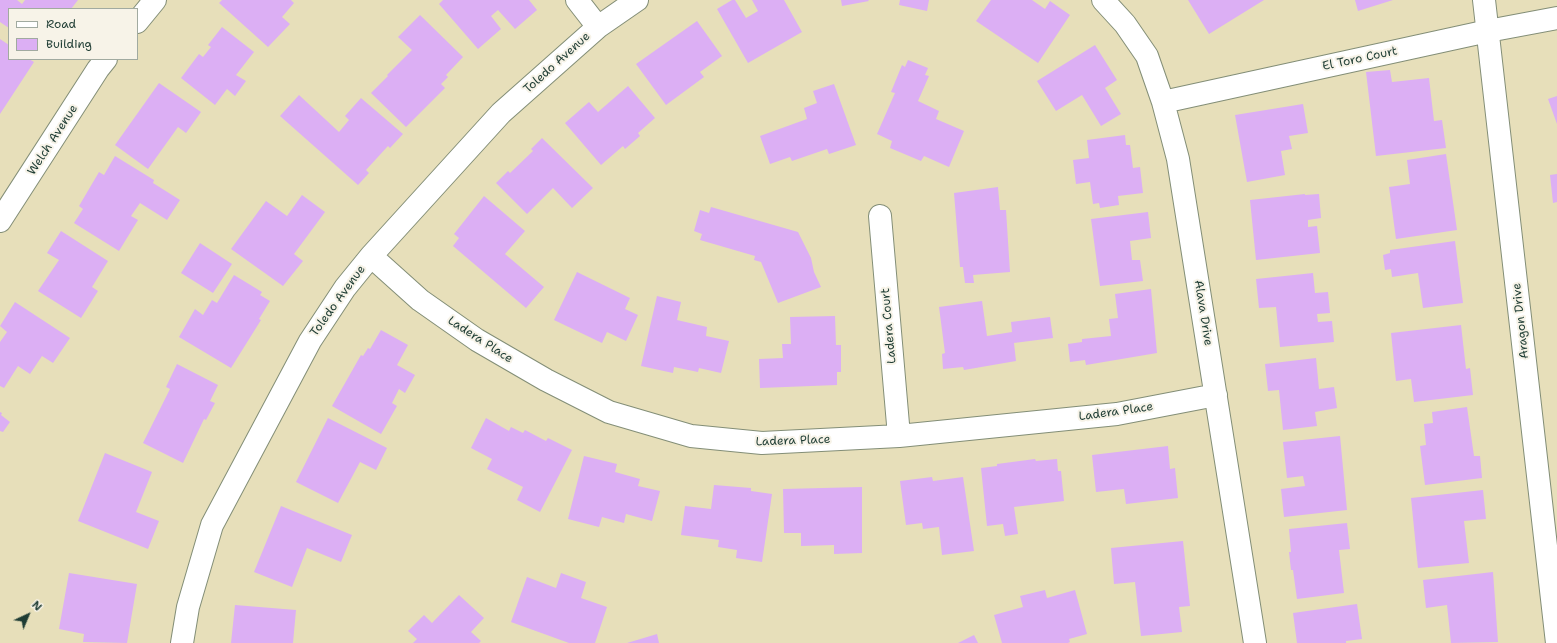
<!DOCTYPE html>
<html>
<head>
<meta charset="utf-8">
<style>
  body { margin:0 }
  #map { position:relative; width:1557px; height:643px; overflow:hidden; background:#e7dfba; font-family:"Shantell Sans",sans-serif }
  canvas { display:block }
  .legend { position:absolute; left:8px; top:8px; width:130px; height:52px; box-sizing:border-box; background:#f7f3e8; border:1px solid #a1aaa0; margin:0; padding:5px 7px; list-style:none; font-size:12px; color:#1f3d34 }
  .legend li { display:flex; align-items:center; gap:8px; height:20px }
  .legend b { width:20px; border:1px solid #a1aaa0 }
  .north { position:absolute; left:8px; top:595px; width:40px; height:40px; -webkit-text-stroke:3px #f7f3e8; paint-order:stroke; rotate:44deg; font-size:11px; font-weight:700; line-height:16px; text-align:center; color:#1f3d34 }
  .north::after { content:''; display:block; margin:auto; width:14px; height:18px; background:#1f3d34; clip-path:polygon(50% 0,100% 100%,50% 72%,0 100%) }
</style>
</head>
<body>
<div id="map">
<canvas width="1557" height="643"></canvas>
<ul class="legend">
<li><b style="height:5px;background:#fff"></b>Road</li>
<li><b style="height:11px;background:#dcaff4"></b>Building</li>
</ul>
<div class="north">N</div>
</div>
<script>
const g = document.querySelector('canvas').getContext('2d');
g.lineJoin = 'round';
function fill(path, color) {
  g.fillStyle = color;
  g.fill(path, 'evenodd');
}
function stroke(path, color, width, dash) {
  g.strokeStyle = color;
  g.lineWidth = width;
  g.lineCap = dash ? 'butt' : 'round';
  g.setLineDash(dash || []);
  g.stroke(path);
}
function write(font, color, halo, rows, align = 'center') {
  g.font = font + ' "Shantell Sans",sans-serif';
  g.lineWidth = 4;
  g.setLineDash([]);
  g.textBaseline = 'middle';
  g.strokeStyle = halo;
  g.fillStyle = color;
  for (const [text, x, y, turn = 0] of rows) {
    g.save();
    g.translate(x, y);
    g.rotate((+turn || 0) * Math.PI / 180);
    g.textAlign = isNaN(turn) ? turn : align;
    if (halo) g.strokeText(text, 0, 0);
    g.fillText(text, 0, 0);
    g.restore();
  }
}
fill(new Path2D(`
  M0 0H17L22 4 25 0H78L71 9H9V28L0 22Z
  M222 0H291L294 3 282 17 290 24 268 47 219 3Z
  M443 0H529L537 10 515 29 498 10 491 16 501 29 478 49 439 4Z
  M732 0H735L746 18 758 11 752 0H784L802 32 748 63 717 9Z
  M841 0H868L869 1 842 6Z
  M900 0H929L927 11 899 5Z
  M991 0H1032L1045 9 1050 1 1070 15 1038 63 976 21Z
  M1188 0H1264L1209 34Z
  M1355 0H1393L1358 11Z
  M420 15 463 57 446 75 448 77 441 84 445 88 406 127 371 93 388 76 387 75 412 50 398 37Z
  M697 21 722 56 700 72 704 77 666 105 636 64Z
  M222 27 254 52 236 75 246 81 235 96 227 89 215 105 181 78 199 54 203 57 211 47 208 45Z
  M0 39 9 45V59H29L34 62 0 114Z
  M1095 45 1117 80 1105 88 1121 114 1101 126 1082 95 1056 111 1037 81Z
  M908 60 928 68 925 75 929 76 918 101 939 111 936 119 964 131 949 167 924 156 921 161 890 148 892 141 877 134 895 93 891 92 902 65 905 67Z
  M1390 70 1392 82 1429 78 1434 121 1442 120 1446 148 1376 156 1366 72Z
  M159 83 201 112 186 133 178 127 148 169 115 145Z
  M834 84 856 145 829 154 827 149 792 161 790 157 770 164 760 136 807 119 804 108 817 103 813 91Z
  M628 86 655 118 638 133 640 136 625 149 623 146 601 165 565 123 589 102 598 112Z
  M299 95 339 132 349 120 345 116 361 98 403 134 390 148 388 146 366 170 369 173 358 185 280 116Z
  M1557 96V124L1548 99Z
  M1303 104 1308 133 1289 136 1292 149 1281 151 1285 175 1247 182 1235 115Z
  M1125 135 1126 145H1130L1133 168 1140 167 1143 193 1118 196 1119 205 1100 208 1099 203 1093 204 1090 182 1076 184 1073 160 1089 158 1087 140Z
  M542 138 593 188 572 208 553 188 527 214 496 183 508 171 510 173 533 151 531 149Z
  M1446 154 1457 230 1396 239 1389 187 1410 184 1407 160Z
  M115 156 154 180 153 183 180 200 167 220 140 203 131 216 138 220 119 251 74 223 83 209 79 206 99 172 104 175Z
  M1557 174V202L1553 203 1550 175Z
  M998 187 1000 210H1006L1010 272 973 275 974 283H965L963 267H960L954 193Z
  M1305 194V195L1319 194 1321 218 1308 220V227L1317 226 1320 253 1256 260 1250 200Z
  M302 195 325 212 294 254 303 261 283 286 231 249 266 201 287 216Z
  M484 196 525 231 505 254 544 287 526 308 453 246 459 238 454 234Z
  M711 207 798 232 811 258 814 272 821 287 778 303 761 262 754 260 755 256 700 240 702 234 694 231 700 210 709 213Z
  M1148 212 1151 238 1130 241 1132 260H1140L1143 281 1100 286 1091 219Z
  M61 231 108 261 92 287 98 291 81 318 38 291 59 260 47 253Z
  M1455 241 1463 303 1423 308 1418 273 1392 277 1391 269 1385 270 1383 255 1390 253V250Z
  M200 243 232 264 213 293 181 273Z
  M577 272 630 298 625 309 638 315 626 341 607 332 602 343 554 320Z
  M1313 273 1315 293 1328 292 1330 313 1317 314 1318 322 1332 321 1334 342 1280 347 1276 307 1259 308 1256 279Z
  M234 275 262 292 260 295 270 301 259 319 261 320 231 368 179 337 195 309 203 315 212 300 217 303Z
  M1151 289 1157 353 1086 365 1085 360 1070 362 1068 344 1082 342V339L1111 336 1109 319 1118 318 1115 294Z
  M657 296 681 302 677 320 707 327 706 336 729 341 721 373 699 368 698 372 674 367 673 373 641 366Z
  M982 301 987 336 1012 332 1011 322 1050 317 1053 338 1014 343 1016 361 964 370 963 367 943 369 942 354 945 353 939 307Z
  M15 302 70 338 53 363 42 356 30 374 18 366 4 388 0 386V342L7 332 0 326Z
  M835 316 836 345H841V372H837V385L760 388 759 359 783 358 782 344H791L790 317Z
  M1461 325 1466 369 1470 368 1473 395 1414 402 1411 379 1396 381 1391 333Z
  M381 330 408 345 397 365 415 375 405 393 399 389 392 403 397 406 381 434 332 406 361 355 363 356 368 348 370 349Z
  M1316 358 1319 389 1334 387 1337 408 1315 412 1317 426 1283 430 1279 390 1268 391 1265 364Z
  M177 364 218 385 210 401 215 403 206 420 204 419 183 463 143 443 170 389 166 387Z
  M1467 407 1474 456H1480L1482 478 1425 485 1420 446 1426 445 1424 424 1433 423 1432 412Z
  M0 412 2 413 1 415 10 422 3 432 0 431Z
  M328 418 387 448 376 470 360 462 338 503 296 482Z
  M486 418 509 431 511 427 523 433 525 430 546 441 548 438 572 450 540 512 517 500 523 487 487 469 492 459 471 448Z
  M1340 436 1347 510 1284 517 1281 489 1305 486 1303 476 1287 478 1283 442Z
  M1168 446 1170 469 1175 468 1178 498 1126 504 1124 489 1096 492 1092 455Z
  M105 453 152 472 136 512 159 521 148 549 78 521Z
  M584 456 617 464 615 472 640 479 638 486 660 491 652 521 626 514 624 523 602 517 599 527 568 519Z
  M1035 459 1036 461 1057 459 1058 471H1061L1064 501 1014 507 1018 534 1005 536 1003 524 987 526 981 468 997 466V464Z
  M932 477 933 481 963 477 974 551 942 555 939 527 923 529 922 523 906 525 900 481Z
  M714 485 751 488V491L772 494 762 562 736 558 737 550 718 547 719 540 681 535 685 506 711 509Z
  M862 487V553L834 554V545L801 546V533H784L783 489Z
  M1483 490 1486 519 1464 521 1469 563 1418 568 1411 498Z
  M281 506 352 535 341 562 307 548 292 587 254 572Z
  M1347 523 1350 549 1339 550 1344 593 1297 599 1293 570H1291L1289 552H1291L1289 529Z
  M1183 541 1190 606 1179 607 1182 632 1141 636 1135 582 1114 584 1111 548Z
  M1493 572 1498 642 1451 643 1447 605 1426 608 1423 580Z
  M69 573 137 584 127 643 83 642 84 634 59 629Z
  M561 573 586 582 581 598 607 607 595 643H569L511 622 527 577 556 588Z
  M1045 590 1047 598 1075 590 1087 634 1069 639 1070 642 1068 643H1002L994 615 1023 607 1020 596Z
  M459 595 484 618 471 632 481 641 479 643H413L417 639 408 631 424 615 432 623Z
  M1357 604 1362 639 1346 641V643H1297L1293 613Z
  M235 605 296 610 293 643H231Z
  M657 634 659 643H627Z
  M974 635 978 643H958Z`), '#dcaff4');
const minor = new Path2D(`
  M577 0 598 27
  M1103 0 1125 24 1147 56 1163 102 1178 159 1255 643
  M1484 0 1557 643
  M137 22 155 0
  M1163 102 1488 31 1557 18
  M880 216 899 436
  M0 221 98 69 106 59
  M371 256 420 300 477 340 546 380 609 412 691 436 762 443 899 436 1117 414 1216 395
  M182 643 188 607 212 525 310 341 345 288 371 256 501 113 598 27 637 0`);
stroke(minor, '#838e77', 24);
stroke(minor, '#fff', 22);
write('12px', '#1f3d34', '#f7f3e8', [
  ["El Toro Court",1360,59,-12],
  ["Toledo Avenue",557,63,-42],
  ["Welch Avenue",53,140,-57],
  ["Toledo Avenue",338,301,-54],
  ["Alava Drive",1203,313,81],
  ["Aragon Drive",1521,321,-96],
  ["Ladera Court",889,326,-95],
  ["Ladera Place",480,340,33],
  ["Ladera Place",1116,412,-8],
  ["Ladera Place",793,441,-2]
]);
</script>
</body>
</html>
